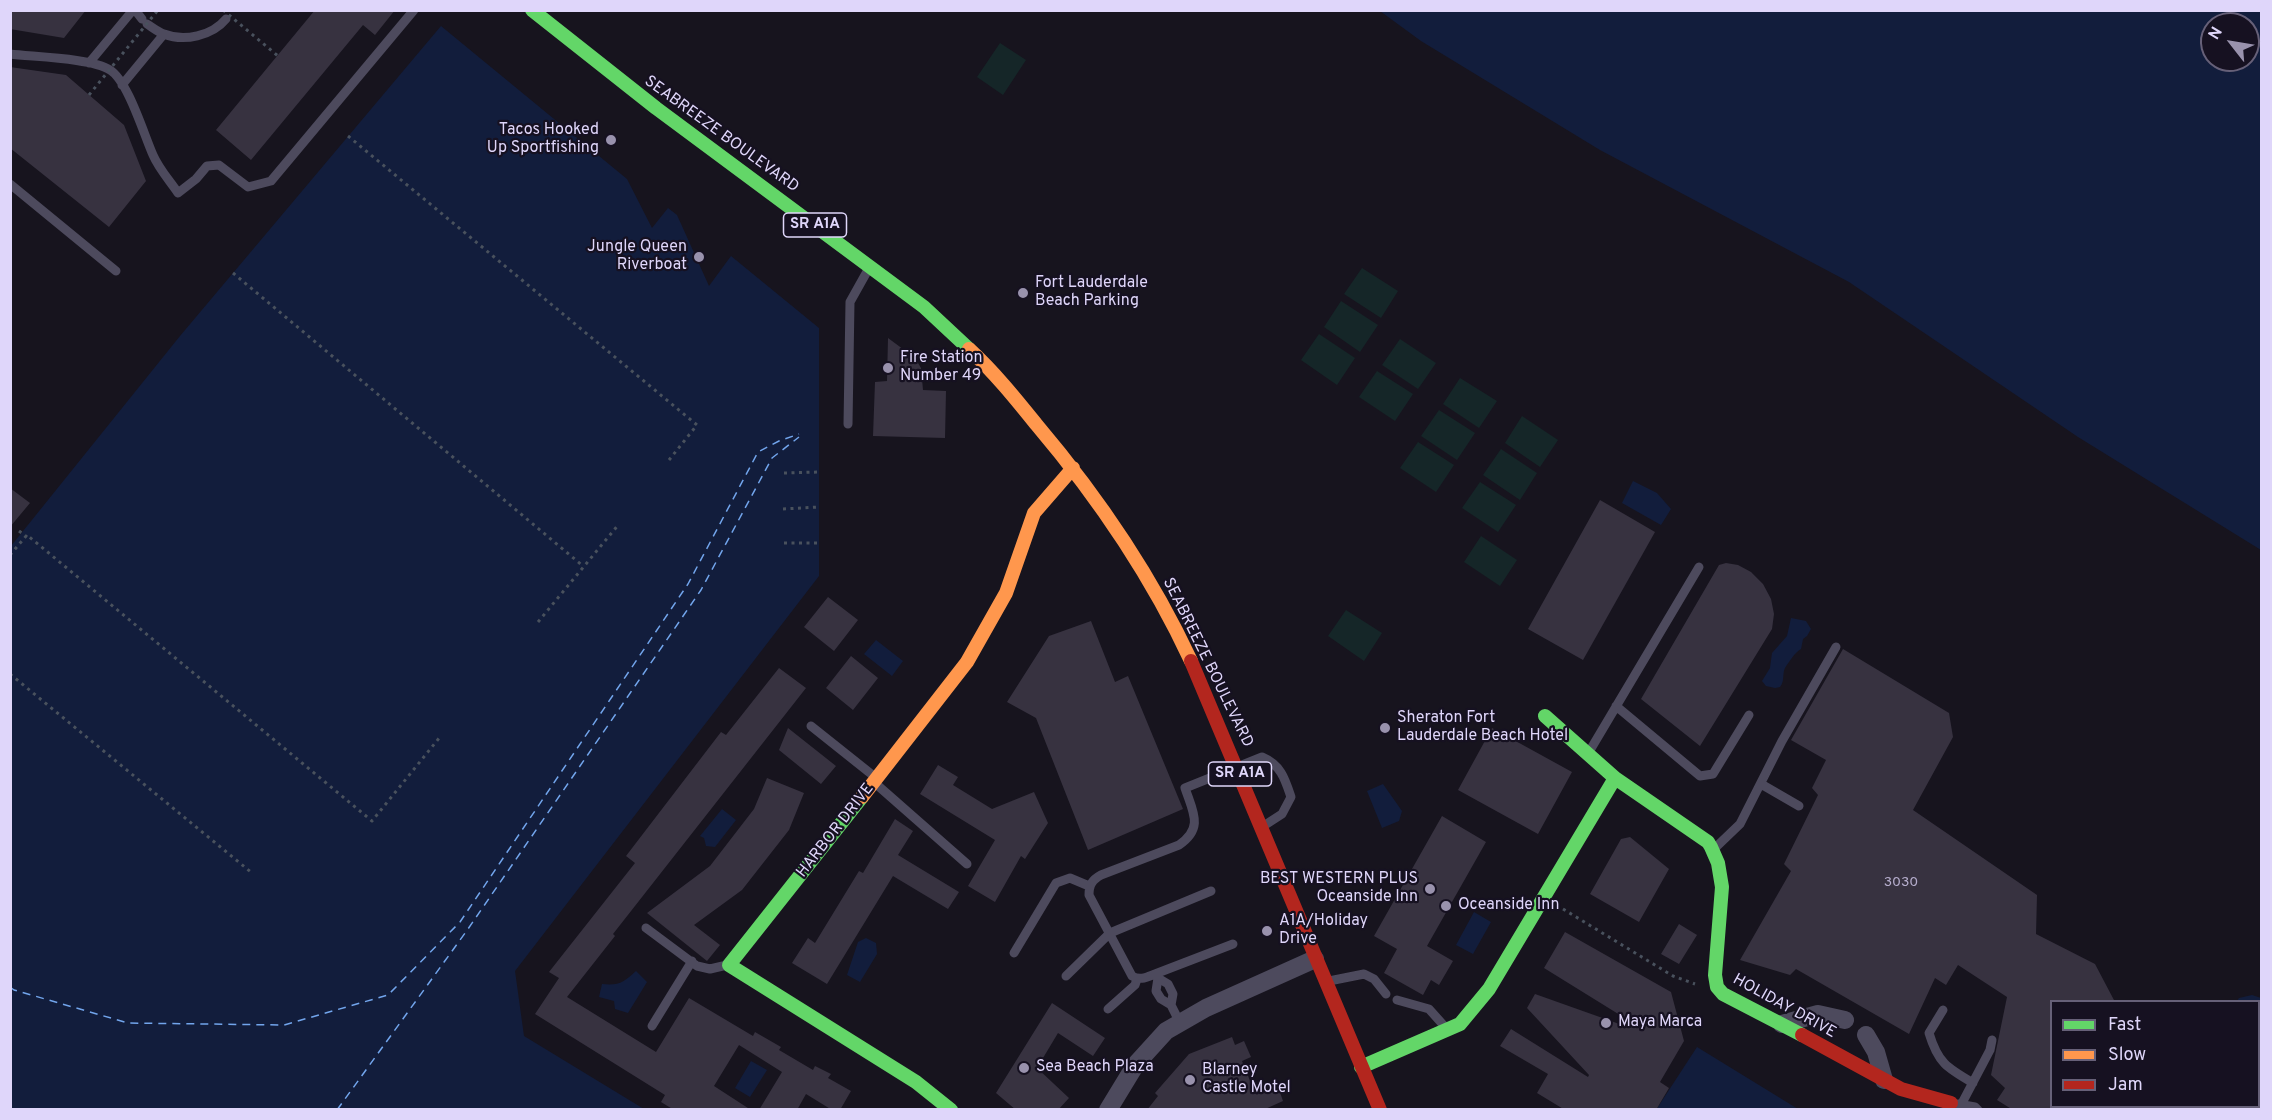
<!DOCTYPE html>
<html>
<head>
<meta charset="utf-8">
<style>
  body { margin:0 }
  #map { position:relative; width:2272px; height:1120px; overflow:hidden; background:#17141e; font-family:Overpass,sans-serif }
  canvas { display:block }
  .frame { position:absolute; inset:0; border:12px solid #dfd6fa; pointer-events:none }
  .legend { position:absolute; left:2050px; top:1000px; width:210px; height:108px; box-sizing:border-box; background:#161121; border:2px solid #666078; margin:0; padding:8px 10px; list-style:none; font-size:18px; color:#dfd6fa }
  .legend li { display:flex; align-items:center; gap:12px; height:30px }
  .legend b { width:30px; border:2px solid #666078 }
  .north { position:absolute; left:2200px; top:12px; width:60px; height:60px; box-sizing:border-box; background:#161121; border:2px solid #666078; border-radius:50%; rotate:301deg; font-size:16px; font-weight:700; line-height:24px; text-align:center; color:#dfd6fa }
  .north::after { content:''; display:block; margin:auto; width:21px; height:27px; background:#9992ad; clip-path:polygon(50% 0,100% 100%,50% 72%,0 100%) }
</style>
</head>
<body>
<div id="map">
<canvas width="2272" height="1120"></canvas>
<div class="frame"></div>
<ul class="legend">
<li><b style="height:8px;background:#63d668"></b>Fast</li>
<li><b style="height:8px;background:#ff974d"></b>Slow</li>
<li><b style="height:8px;background:#b3261e"></b>Jam</li>
</ul>
<div class="north">N</div>
</div>
<script>
const g = document.querySelector('canvas').getContext('2d');
g.lineJoin = 'round';
function fill(path, color) {
  g.fillStyle = color;
  g.fill(path, 'evenodd');
}
function stroke(path, color, width, dash) {
  g.strokeStyle = color;
  g.lineWidth = width;
  g.lineCap = dash ? 'butt' : 'round';
  g.setLineDash(dash || []);
  g.stroke(path);
}
function write(font, color, halo, rows, align = 'center') {
  g.font = font + ' Overpass,sans-serif';
  g.lineWidth = 4.5;
  g.setLineDash([]);
  g.textBaseline = 'middle';
  g.strokeStyle = halo;
  g.fillStyle = color;
  for (const [text, x, y, turn = 0] of rows) {
    g.save();
    g.translate(x, y);
    g.rotate((+turn || 0) * Math.PI / 180);
    g.textAlign = isNaN(turn) ? turn : align;
    if (halo) g.strokeText(text, 0, 0);
    g.fillText(text, 0, 0);
    g.restore();
  }
}
fill(new Path2D(`
  M1000 43 1026 60 1003 95 977 77Z
  M1362 268 1398 291 1381 318 1344 294Z
  M1341 301 1378 325 1360 352 1324 327Z
  M1319 334 1355 358 1337 385 1301 360Z
  M1400 339 1436 363 1418 389 1382 365Z
  M1377 371 1413 394 1395 421 1359 397Z
  M1460 378 1497 401 1479 428 1443 404Z
  M1439 410 1475 433 1457 460 1421 436Z
  M1522 416 1558 440 1540 467 1505 443Z
  M1418 442 1454 465 1436 492 1400 468Z
  M1501 449 1537 473 1520 500 1483 475Z
  M1480 482 1516 505 1498 532 1462 508Z
  M1481 536 1517 560 1500 586 1464 562Z
  M1346 610 1382 633 1364 661 1328 636Z`), '#152628');
fill(new Path2D(`
  M1380 11H2261V550L2078 437 1849 282 1600 150 1421 41ZM2212 24H2248V60H2212Z
  M441 26 627 179 652 228 668 208 677 215 709 286 731 256 819 328V576L515 971 524 1036 644 1109H11V546L180 336Z
  M1633 481 1657 493 1671 509 1661 525 1622 503Z
  M1791 618 1806 621 1811 629 1807 636 1803 639 1801 649C1795 652 1789 662 1785 668 1782 674 1785 681 1780 687L1775 688 1766 686 1762 681 1770 668 1772 653 1787 636Z
  M876 640 903 661 892 676 864 654Z
  M1383 784 1402 811 1399 821 1382 828 1367 791Z
  M722 809 736 820 715 847 706 846 704 838 700 836Z
  M1474 912 1491 922 1473 954 1456 945Z
  M866 938 876 943 877 954 860 982 847 975 858 942Z
  M636 971 647 982 628 1013 615 1009 614 1001 599 997 602 984C619 986 624 982 636 971Z
  M2252 995 2261 998V1039L2259 1042 2258 1002 2237 1001 2239 998Z
  M1697 1047 1798 1109 1656 1110Z
  M751 1061 767 1070 750 1097 735 1088Z`), '#121d3c');
stroke(new Path2D(`
  M10 987 14 990 128 1023 284 1025 388 995 460 922 688 584 758 452 779 441 799 434
  M337 1110 468 929 701 590 772 458 799 437`), '#72a5ec', 1.5, [8, 6]);
fill(new Path2D(`
  M10 10H86L64 38 10 29Z
  M315 10H395L375 35 363 25 251 160 216 130Z
  M10 67 66 75 124 125 146 181 109 227 10 148Z
  M888 338 915 358 921 368 923 390 946 391 945 438 873 436 875 382 887 381Z
  M10 488 30 503 10 527Z
  M1600 500 1655 532 1583 660 1528 629Z
  M1726 563 1738 565 1751 572 1763 584 1771 599 1774 614 1772 629 1700 746 1641 699 1719 565Z
  M828 597 858 620 834 651 804 627Z
  M1091 621 1115 682 1128 676 1183 809 1088 850 1036 718 1007 702 1049 636Z
  M1843 649 1949 713 1953 737 1913 810 2037 895 2036 934 2095 964 2115 1002H2052V1110H2013L1997 1100 2005 1088 1991 1075 2007 997 1958 965 1946 985 1935 978 1909 1034 1796 969 1790 975 1740 960 1791 871 1784 864 1818 795 1812 788 1826 760 1791 740Z
  M851 656 878 678 853 710 826 688Z
  M779 668 806 688 613 934 615 936 567 997 656 1052 689 998 753 1036 755 1032 781 1047 779 1050 813 1070 815 1066 831 1074 828 1078 851 1091 840 1110H832L806 1094 797 1110H759L782 1072 739 1045 714 1086 751 1110H674L661 1102 665 1095 535 1014 559 978 549 972 635 863 626 856 721 732 726 735Z
  M788 728 836 766 821 784 779 750Z
  M1492 728 1572 772 1538 834 1458 790Z
  M938 765 958 777 953 785 992 809 1034 792 1048 823 1025 859 1021 856 995 902 968 886 995 840 920 794Z
  M767 778 804 793 789 830 742 890 694 925 720 945 707 961 647 913 710 866 754 809Z
  M1442 816 1486 842 1427 946 1453 961 1439 985 1431 980 1423 995 1384 973 1397 949 1374 936Z
  M895 819 913 831 898 855 959 892 948 909 893 876 827 984 792 963 808 938 815 943 859 871 863 873Z
  M1630 837 1669 869 1639 922 1590 894 1621 839Z
  M1679 924 1697 935 1679 964 1661 954Z
  M1565 932 1671 992 1684 1041 1660 1082 1669 1088 1656 1110H1565L1537 1093 1548 1074 1500 1046 1511 1029 1588 1077 1589 1075 1527 1008 1535 994 1625 1026 1628 1020 1544 968Z
  M1052 1003 1105 1038 1093 1056 1058 1033 1037 1068 1069 1098 1058 1110H1016L996 1093Z
  M1232 1037 1235 1045 1244 1041 1251 1057 1242 1061 1255 1093 1277 1084 1283 1101 1263 1110H1147L1158 1096 1155 1093 1189 1054Z`), '#373240');
stroke(new Path2D(`
  M348 136 697 425 669 460
  M233 273 583 566
  M784 473 819 472
  M783 509 819 507
  M19 531 27 537
  M784 543H819
  M10 555 27 535 372 821 440 737
  M538 622 619 524
  M10 674 252 873
  M1563 909 1673 976 1695 984`), '#49515d', 3, [3, 4.5]);
stroke(new Path2D(`
  M135 10 142 19
  M147 24C152 27 158 32 164 34 184 42 212 36 226 19
  M10 54C34 57 92 58 110 70 128 81 144 135 153 155 159 169 170 181 178 193L196 179 207 166 219 165 248 187 271 181 414 10
  M89 63 133 10
  M122 85 164 34
  M10 184 116 271
  M848 424 850 302 869 268
  M1616 706 1700 776 1713 774 1749 715
  M811 726 875 777
  M1589 752 1699 567
  M876 784 967 864
  M1761 784 1799 806
  M1715 848 1740 824 1782 741 1836 647
  M646 928 697 966 710 969 727 965
  M1014 953 1056 883 1070 878 1089 886
  M1155 974 1233 944
  M1066 976 1110 933 1211 891
  M1158 978 1156 991 1161 999 1171 1005
  M1329 981 1364 974 1374 979 1386 994
  M1397 1000 1429 1009 1446 1028
  M1108 1009 1135 985 1137 979
  M1943 1010 1929 1033C1938 1063 1947 1068 1973 1083
  M1180 1023 1171 1005 1173 994 1168 984 1158 978 1155 974C1147 977 1140 981 1132 976L1089 895C1089 885 1092 880 1101 875L1179 845C1204 828 1193 812 1185 788L1262 757C1281 765 1285 779 1291 797L1282 814 1265 825
  M652 1026 692 961
  M1958 1104 1975 1107 1978 1110
  M1961 1105 1990 1050 1992 1040`), '#4d4a5d', 9);
stroke(new Path2D(`
  M1782 1024 1818 1014 1845 1020
  M1866 1035 1876 1052 1884 1080
  M1108 1110 1136 1064 1166 1031 1206 1008 1315 959`), '#4d4a5d', 18);
stroke(new Path2D(`
  M532 10 656 108 924 307 969 349
  M1545 716 1615 778 1708 842 1711 847 1718 863 1722 887 1715 975 1717 987 1723 994 1802 1035
  M862 797 729 965 916 1082 951 1110
  M1361 1067 1460 1024 1489 989 1615 778`), '#63d668', 14);
stroke(new Path2D(`
  M969 349C994 372 1015 398 1036 424 1097 496 1151 575 1191 661
  M862 797 967 662 1006 593 1034 513 1073 468`), '#ff974d', 14);
stroke(new Path2D(`
  M1191 661 1380 1110
  M1802 1035 1901 1089 1951 1103`), '#b3261e', 14);
stroke(new Path2D(`
  M223 10 278 56
  M89 95 158 10`), '#49515d', 3, [3, 4.5]);
for (const [x, y, r, color] of [
  [611,140,6,"#9992ad"],
  [699,257,6,"#9992ad"],
  [1023,293,6,"#9992ad"],
  [888,368,6,"#9992ad"],
  [1385,728,6,"#9992ad"],
  [1430,889,6,"#9992ad"],
  [1446,906,6,"#9992ad"],
  [1267,931,6,"#9992ad"],
  [1606,1023,6,"#9992ad"],
  [1024,1068,6,"#9992ad"],
  [1190,1080,6,"#9992ad"]
]) {
  const dot = new Path2D();
  dot.arc(x, y, r, 0, 2 * Math.PI);
  g.fillStyle = color;
  g.fill(dot);
  stroke(dot, '#161121', 2);
}
write('14px', '#b5adcc', null, [
  ["3030",1901,883]
]);
for (const [x, y, w] of [
  [815,225,63],
  [1240,774,63]
]) {
  const box = new Path2D();
  box.roundRect(x - w / 2, y - 12, w, 24, 4.5);
  g.fillStyle = '#161121';
  g.fill(box);
  stroke(box, '#dfd6fa', 1.5);
}
write('bold 15px', '#dfd6fa', null, [
  ["SR A1A",815,225],
  ["SR A1A",1240,774]
]);
write('16px', '#dfd6fa', '#161121', [
  ["Tacos Hooked",599,131,"right"],
  ["Up Sportfishing",599,149,"right"],
  ["Jungle Queen",687,248,"right"],
  ["Riverboat",687,266,"right"],
  ["Fort Lauderdale",1035,284],
  ["Beach Parking",1035,302],
  ["Fire Station",900,359],
  ["Number 49",900,377],
  ["Sheraton Fort",1397,719],
  ["Lauderdale Beach Hotel",1397,737],
  ["BEST WESTERN PLUS",1418,880,"right"],
  ["Oceanside Inn",1418,898,"right"],
  ["Oceanside Inn",1458,906],
  ["A1A/Holiday",1279,922],
  ["Drive",1279,940],
  ["Maya Marca",1618,1023],
  ["Sea Beach Plaza",1036,1068],
  ["Blarney",1202,1071],
  ["Castle Motel",1202,1089]
], 'left');
write('16px', '#dfd6fa', '#161121', [
  ["SEABREEZE BOULEVARD",721,135,36],
  ["SEABREEZE BOULEVARD",1207,663,64],
  ["HARBOR DRIVE",836,831,-52],
  ["HOLIDAY DRIVE",1784,1007,29]
]);
</script>
</body>
</html>
